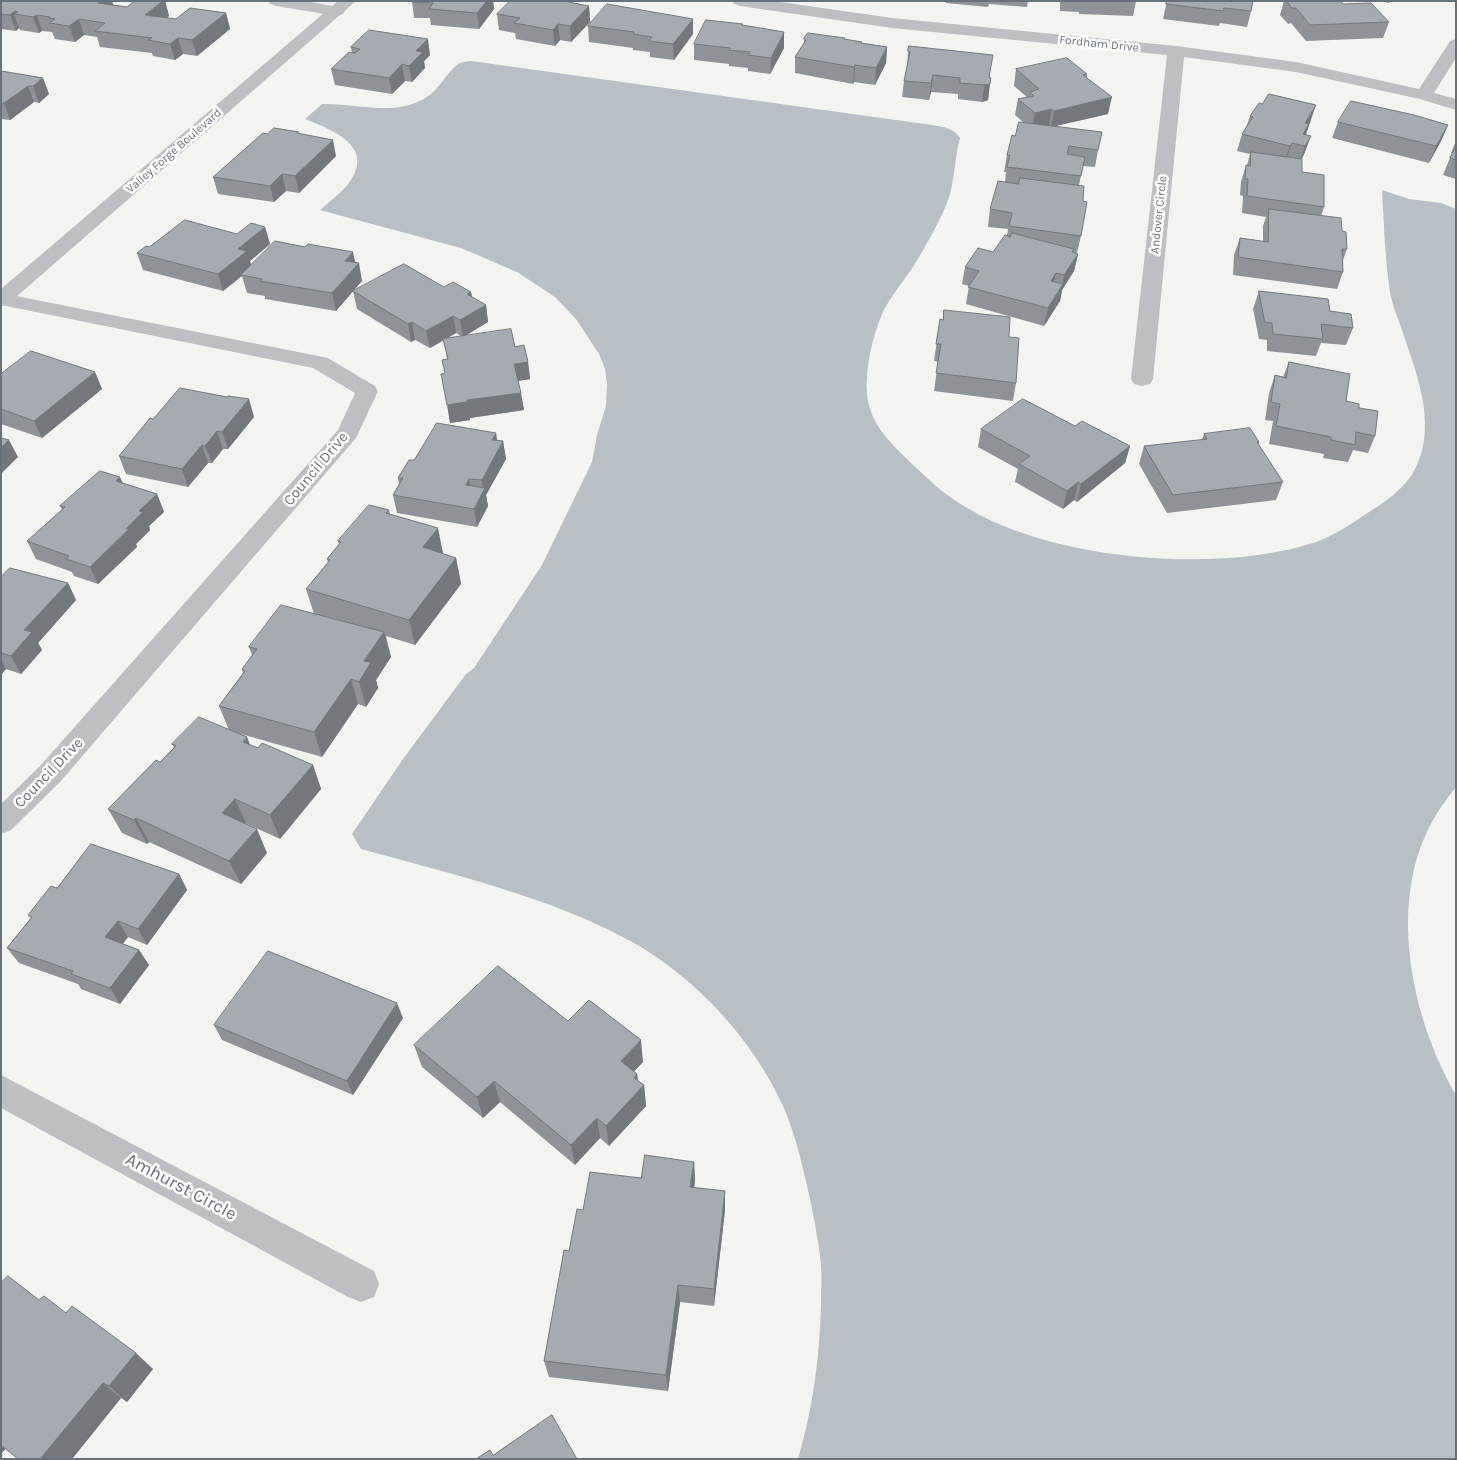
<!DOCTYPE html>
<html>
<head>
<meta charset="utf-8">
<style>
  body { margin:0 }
  #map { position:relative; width:1457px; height:1460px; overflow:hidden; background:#f3f3f0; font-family:Karla,sans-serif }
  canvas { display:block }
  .frame { position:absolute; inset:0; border:2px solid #66717d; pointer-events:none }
</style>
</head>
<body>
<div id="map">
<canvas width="1457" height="1460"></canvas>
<div class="frame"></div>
</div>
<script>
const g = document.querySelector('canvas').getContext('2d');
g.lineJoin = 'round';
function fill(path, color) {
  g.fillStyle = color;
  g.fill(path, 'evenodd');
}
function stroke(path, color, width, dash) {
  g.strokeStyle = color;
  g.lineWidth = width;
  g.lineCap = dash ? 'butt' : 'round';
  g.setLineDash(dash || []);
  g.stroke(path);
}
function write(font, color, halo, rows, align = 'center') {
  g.font = font + ' Karla,sans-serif';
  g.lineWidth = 5;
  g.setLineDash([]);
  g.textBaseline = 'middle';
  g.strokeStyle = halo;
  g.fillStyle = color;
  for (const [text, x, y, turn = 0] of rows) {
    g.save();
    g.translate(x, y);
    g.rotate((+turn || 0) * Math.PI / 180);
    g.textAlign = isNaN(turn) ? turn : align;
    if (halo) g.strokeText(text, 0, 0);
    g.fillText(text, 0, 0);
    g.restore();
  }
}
fill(new Path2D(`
  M471 61 932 125C943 127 954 128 960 138 954 160 955 182 947 203 938 225 925 247 913 267 903 282 891 296 883 312 872 337 865 368 867 395 871 426 891 443 912 464 930 481 947 497 969 509 1057 561 1220 574 1316 542 1333 536 1348 526 1363 516 1383 503 1406 489 1416 467 1438 422 1415 370 1401 327 1397 316 1392 304 1390 292 1385 259 1384 224 1382 190L1409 199 1441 203 1456 209V787C1445 801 1434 816 1427 832 1389 912 1413 1021 1456 1095V1459H798C813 1408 820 1356 821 1303 821 1290 822 1277 821 1264 818 1238 813 1211 807 1186 801 1159 794 1131 783 1106 753 1040 697 979 634 943 549 896 454 875 361 849L352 834 403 759 466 674 474 668 542 565 592 462 597 435 606 406 607 384 605 369 599 354 576 319 555 297 517 272 461 248 320 210C330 201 341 193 349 183 376 146 332 130 305 119L322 104C358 103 399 119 431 94 440 87 450 68 460 63 463 62 468 61 471 61Z`), '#b8c0c5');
fill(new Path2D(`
  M268 1H306L343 8 345 11 343 14 337 16 276 6 270 4Z
  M732 1H774L892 18 1176 46 1296 62 1419 89 1450 41 1456 39V58L1434 93 1456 99V110L1420 99 1296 72 1184 57 1153 379 1150 384 1142 386 1134 384 1131 379 1167 55 892 28 740 6 734 4Z
  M1 293 328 358 375 386 378 391 356 438 60 782 11 830 1 834V804L40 766 338 430 355 393 313 368 1 305Z
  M1 1075 374 1271 379 1284 374 1297 361 1302 348 1297 1 1108Z`), '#bdbfc3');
fill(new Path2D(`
  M338 1H356L8 304 1 306V289Z`), '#bdbfc3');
fill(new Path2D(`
  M1 1 114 5 127 7 135 1H165L169 16 167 18 176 19 226 13 230 29 197 56 183 54 175 60 153 56 152 53 100 47 97 37 84 35 75 42 55 39 52 32 42 31 39 33 20 30 19 28 16 31 1 29Z
  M412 1H493L494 9 479 29 431 25 430 18H414Z
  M946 1H1028L1027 7 989 4 988 7 946 3Z
  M1060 1H1136L1133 16 1079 14V12L1060 11Z
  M1167 1 1251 11 1247 27 1220 23 1219 26 1163 19Z
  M1284 1H1340L1343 4 1389 22 1383 38 1306 41 1291 23 1288 24 1280 15Z
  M1379 1H1390L1389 3Z
  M589 6 590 22 571 42 560 40 555 46 516 39 515 33 499 30 497 14Z
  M588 26 693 34 674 60 650 57V52L633 50V48L589 42Z
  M743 26 784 48 770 74 748 71V68L729 66V64L694 60V44Z
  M804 39 845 40 861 43 887 47 886 63 875 85 854 82 853 84 795 73V57L804 43Z
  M909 46 990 77 988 100 982 102 958 99V94L931 92 929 100 902 97 904 81 907 68 908 51Z
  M351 47 430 55 424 61 425 68 412 82 405 81 392 94 335 85 331 69 352 53Z
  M1016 69 1087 74V78L1108 114 1055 126 1098 150 1095 167 1083 166 1079 185 1081 236 1077 253 1073 252 1078 254 1074 271 1062 290 1060 301 1044 326 966 304 969 286 962 284 965 267 993 252 1007 236 1008 229 988 227 990 209 1005 182 1006 172H1004L1007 155 1015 136 1024 123 1015 115 1018 99 1027 97 1014 86Z
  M1 71 43 78 49 94 39 103 34 102 10 120 1 119Z
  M1262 104 1311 121 1309 124 1306 135 1305 152 1302 159V172L1324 207 1321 216 1342 231 1347 249 1343 260V272L1337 289 1233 275 1234 255 1240 238 1263 241V226L1266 217 1242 213 1243 196 1240 195 1241 182 1246 165H1247L1250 154 1237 151 1242 134 1247 125 1250 116Z
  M1338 122 1448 125 1441 141 1429 163 1332 138Z
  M267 134H299L336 156 299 193 286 191 274 202 218 194 213 177Z
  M1456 141V179L1443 175 1452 153H1451Z
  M265 227 270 244 250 261 251 266 355 263 362 281 353 291 444 287 471 292 472 297 486 305 488 322 465 336 515 347 528 362 530 379 518 381 524 410 470 418V420L450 423 445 373 447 359 444 340 430 348 415 340 411 342 357 309 353 291 336 311 265 299V296L247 293 242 276 223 291 143 270 137 253 149 247 237 234ZM456 333 461 336 447 338Z
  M1259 291 1330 311 1353 328 1346 345 1321 343 1316 356 1267 351V340L1259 339 1253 309Z
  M940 319 1009 337 1016 383 1013 401 934 391 938 362 934 361Z
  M1289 362 1346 401 1359 408 1375 436 1368 453 1353 450 1348 462 1323 458 1324 454 1269 444 1273 421 1265 420 1269 393 1275 375 1283 377Z
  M95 372 102 389 42 438 1 424V374Z
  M254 417 228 449H223L212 463H208L188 487 126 474 119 456 153 419Z
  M1075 426 1130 446 1125 463 1077 502 1074 500 1063 509 1015 482 1018 469 978 447 981 429Z
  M1204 434 1259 442 1258 444 1283 482 1276 500 1167 513 1139 464 1144 446 1202 440Z
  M497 440 503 441 506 459 486 495 488 506 477 527 397 513 393 495 399 484 398 478 414 460Z
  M123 483 157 494 164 512 149 526 150 530 136 544 137 547 98 584 74 576 72 572 36 559 27 541 62 510 60 506Z
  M389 510 390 514 443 553V554L456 558 461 584 415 645 386 636 391 657 376 680 378 688 366 707 358 704 322 757 234 732 250 745 258 748 313 765 321 789 280 839 245 823 267 853 241 884 149 842 147 844 122 833 108 809 160 762 174 747 172 744 229 730 219 706 243 673 242 669 252 655 249 647 314 614 306 589 328 563 327 559 339 544 338 541Z
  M1 577 68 583 76 600 38 643 42 650 21 674 6 669 1 675Z
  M179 874 187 890 147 945 128 937 123 944 139 950 149 965 120 1004 81 989 78 984 19 963 7 948 31 918 28 915 57 888Z
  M403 1018 353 1095 222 1040 214 1025Z
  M568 1021 643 1062 634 1071 637 1074 638 1081 644 1085 646 1106 609 1146 600 1138 575 1165 500 1102 483 1118 422 1067 414 1045Z
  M694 1162 695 1181 694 1188 725 1191V1210L714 1306 680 1302 668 1391 549 1377 544 1361 583 1210 641 1178Z
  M39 1300 66 1313 153 1369 127 1402 121 1398 72 1459H18Z`), '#8f9398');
fill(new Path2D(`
  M100 1H112L115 10 98 3Z
  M163 1H165L169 16 150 31 145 15Z
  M487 1H493L494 9 479 29 477 13Z
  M589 6 590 22 571 42 570 26Z
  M15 11 16 15 14 14 19 28 16 31 10 15Z
  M226 13 230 29 197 56 192 40Z
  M37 15 42 31 39 33 33 17Z
  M79 19 84 35 75 42 69 26Z
  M693 19V34L674 60 673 44Z
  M558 24 560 40 555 46 553 30Z
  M784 32V48L770 74 771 58Z
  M178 38 183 54 175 60 170 44Z
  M428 39 430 55 424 61 425 68 412 82 409 66 416 51Z
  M887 47 886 63 875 85 876 68Z
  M402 64 405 81 392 94 389 78Z
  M855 65 854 82 853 84 854 67Z
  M933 75 931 92 929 100 931 83Z
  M43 78 49 94 39 103 33 86Z
  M990 84 988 100 982 102 984 85Z
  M28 86 34 102 10 120 4 103Z
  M1112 97 1108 114 1051 127 1054 111Z
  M1316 105 1304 140 1301 145 1305 123Z
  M1052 109 1049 126 1032 130 1035 113Z
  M1448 125 1441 141 1429 163 1436 146Z
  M1311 136 1305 152 1299 163 1305 146Z
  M333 140 336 156 299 193 295 176Z
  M1292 143 1286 160 1284 163 1290 146Z
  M282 174 286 191 274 202 270 186Z
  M265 227 270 244 250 261 252 268 223 291 218 274 238 249Z
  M1074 249 1070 266 1078 254 1074 271 1062 290 1060 301 1044 326 1048 308 1062 287 1064 275 1072 252Z
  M353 252 356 266 359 263 362 281 336 311 332 293 345 261Z
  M1056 273 1052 291 1051 281Z
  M471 292 474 309 467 294Z
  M486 305 488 322 463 337 460 320Z
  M453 316 456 333 430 348 426 331Z
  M412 322 415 340 411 342 408 324Z
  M528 362 530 379 517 381 514 364Z
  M95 372 102 389 42 438 34 421Z
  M521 393 524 410 470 418V420L450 423 447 405 467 400Z
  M249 399 254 417 228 449 222 432Z
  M217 431 223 449 212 463 205 446Z
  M496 433 499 450 503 441 506 459 486 495 488 506 477 527 474 509 483 491 482 480 492 440Z
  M9 440 18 457 1 474V448Z
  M202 445 208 463 188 487 182 469Z
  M1130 446 1125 463 1077 502 1081 484Z
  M120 477 128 495 116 481Z
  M469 479 473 496 466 485Z
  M1078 482 1074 500 1063 509 1067 491Z
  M157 494 164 512 149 526 150 530 136 544 137 547 98 584 90 567 126 529 139 511Z
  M438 528 443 553 428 573 423 547Z
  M456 558 461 584 415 645 409 620Z
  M68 583 76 600 38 643 42 650 21 674 11 656 24 630Z
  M384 632 391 657 376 680 378 688 366 707 359 682 364 661Z
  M1 660 6 669 1 675Z
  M351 679 358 704 322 757 314 732Z
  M247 737 257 762 243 742Z
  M313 765 321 789 280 839 270 815Z
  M235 799 246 823 233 837 222 813Z
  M136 818 149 842 147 844 134 820Z
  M257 829 267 853 241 884 229 861Z
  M179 874 187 890 147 945 138 929Z
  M118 921 128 937 115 953 105 937Z
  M139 950 149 965 120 1004 110 988Z
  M397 1003 403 1018 353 1095 347 1081Z
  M641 1040 643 1062 623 1083 621 1061Z
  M637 1074 639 1090 644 1085 646 1106 609 1146 606 1126 634 1078Z
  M494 1081 500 1102 483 1118 477 1097Z
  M597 1118 600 1138 575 1165 571 1145Z
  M694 1162 695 1181 691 1207 690 1187Z
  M725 1191V1210L714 1306V1289Z
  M678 1285 680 1302 668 1391 666 1375Z
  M136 1353 153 1369 127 1402 109 1386Z
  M103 1383 121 1398 72 1459H40Z
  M1 1442 8 1446 1 1454Z`), '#74787c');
const building = new Path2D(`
  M1 1H100L98 3 127 7 135 1H163L145 15 176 19 190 8 226 13 192 40 178 38 170 44 148 40 152 38 95 31 105 23 79 19 69 26 49 23 55 19 49 18 50 17 37 15 33 17 14 14 18 12 15 11 10 15 1 14Z
  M412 1H487L477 13 429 9 433 3 412 2Z
  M510 1H564L589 6 570 26 558 24 553 30 514 23 520 18 497 14Z
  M1167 1H1253L1251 11 1224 8 1223 11 1166 4Z
  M1287 1H1340L1343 4 1371 3 1389 22 1310 25 1296 8H1292Z
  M607 4 693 19 673 44 649 41 652 37 633 34 634 32 588 26Z
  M706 20 743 24 742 25 784 32 771 58 748 55 750 52 729 50 730 48 694 44Z
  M369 30 428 39 416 51 423 52 409 66 402 64 389 78 331 69 349 52 355 53 360 49 351 47Z
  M808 33 845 38 844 39 862 42 861 43 887 47 876 68 855 65 854 67 795 57 806 40 804 39Z
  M909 46 993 55 989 77 991 78 990 84 984 85 960 83V78L933 75 931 83 904 81 910 52 908 51Z
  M1067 58 1087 74 1083 75 1112 97 1054 111 1052 109 1035 113 1018 99 1034 96 1030 92 1039 89 1016 69Z
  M1 71 43 78 33 86H28L4 103H1Z
  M1269 94 1316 105 1305 123 1309 124 1303 134 1311 136 1305 146 1292 143 1290 146 1242 134 1253 117 1250 116 1259 103 1262 104Z
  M1351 101 1414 115 1448 125 1436 146 1338 122Z
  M1019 122 1102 132 1098 150 1069 146 1067 154 1085 157 1081 176 1007 167 1010 155H1007L1012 135 1015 136Z
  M274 128 299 132 297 133 333 140 295 176 282 174 270 186 213 177 263 133 267 134Z
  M1456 147V160L1450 158Z
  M1251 152 1302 159V172L1324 175V207L1247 196 1248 179H1245L1246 165 1250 166Z
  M1020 178 1084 186 1083 201 1087 202 1081 236 1009 226 1012 213 990 209 998 181 1018 184Z
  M1269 209 1341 218 1342 231 1346 232 1347 249H1342L1343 272 1238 257 1240 238 1268 242Z
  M185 220 237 234 251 223 265 227 238 249 247 251 218 274 137 253 146 246 149 247Z
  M1012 233 1074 249 1072 252 1078 254 1064 275 1056 273 1051 281 1063 284 1048 308 968 287 979 271 965 267 978 248 993 252 1005 235 1010 237Z
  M275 241 305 247 308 244 353 252 345 261 359 263 332 293 260 281 262 279 241 275Z
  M404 264 444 287 453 282 471 292 467 294 486 305 460 320 453 316 426 331 412 322 408 324 353 291Z
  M1259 291 1328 299 1330 311 1351 314 1353 328 1321 324 1323 339 1273 334 1272 323 1265 322Z
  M944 310 1010 317 1009 337 1019 338 1016 383 936 373 941 344H936L940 319 943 320Z
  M511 329 515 347 524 345 528 362 514 364 521 393 467 400V402L447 405 441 374 445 373 442 360 448 359 443 339Z
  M31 351 95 372 34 421 1 409V374Z
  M1289 362 1350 374 1346 401 1359 404V408L1378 411 1375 436 1356 432 1355 445 1331 440V437L1276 426 1280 404 1271 402 1275 375 1286 378Z
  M180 388 227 397 228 396 249 399 222 432 217 431 205 446 202 445 182 469 119 456 150 418 153 419Z
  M1023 399 1075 426 1082 421 1130 446 1081 484 1078 482 1067 491 1019 464 1030 456 981 429Z
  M437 423 496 433 492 440 503 441 482 480 469 479 466 485 485 488 474 509 393 495 403 478H398L409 460H414Z
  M1250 428 1259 442H1257L1283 482 1173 495 1144 446 1207 439 1204 434Z
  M1 438 9 440 1 448Z
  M100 471 120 477 116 481 157 494 139 511 143 512 126 529H129L90 567 66 559 69 556 27 541 65 507 60 506Z
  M369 505 389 510 386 513 438 528 423 547 456 558 409 620 306 589 330 560 327 559 341 542 338 541Z
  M10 568 68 583 24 630 32 632 11 656 1 653V577Z
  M281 605 384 632 364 661 371 662 359 682 351 679 314 732 219 706 245 671 242 669 257 649 249 647Z
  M199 717 247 737 243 742 258 748 262 743 313 765 270 815 235 799 222 813 257 829 229 861 136 818 134 820 108 809 156 760 160 762 176 746 172 744Z
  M91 844 179 874 138 929 118 921 105 937 139 950 110 988 71 974 73 971 7 948 32 917 28 915 51 886 57 888Z
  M268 951 397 1003 347 1081 214 1025Z
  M498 966 568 1021 589 1000 641 1040 621 1061 637 1074 634 1078 644 1085 606 1126 597 1118 571 1145 494 1081 477 1097 414 1045Z
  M645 1155 694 1162 690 1187 725 1191 714 1289 678 1285 666 1375 544 1361 564 1250 569 1251 577 1209 583 1210 590 1172 641 1178Z
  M8 1276 39 1300 44 1296 66 1313 72 1306 136 1353 109 1386 103 1383 40 1459H18L1 1445V1283Z
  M552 1415 577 1459H476L490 1450 493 1455Z`);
fill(building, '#a6abb1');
stroke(building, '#74787c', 1);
write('12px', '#66717d', '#fff', [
  ["Fordham Drive",1099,44,6],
  ["Valley Forge Boulevard",174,151,-41],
  ["Andover Circle",1159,215,-84]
]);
write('15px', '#66717d', '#fff', [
  ["Council Drive",316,469,-50],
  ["Council Drive",49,773,-46]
]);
write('18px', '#66717d', '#fff', [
  ["Amhurst Circle",181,1187,28]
]);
</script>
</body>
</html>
